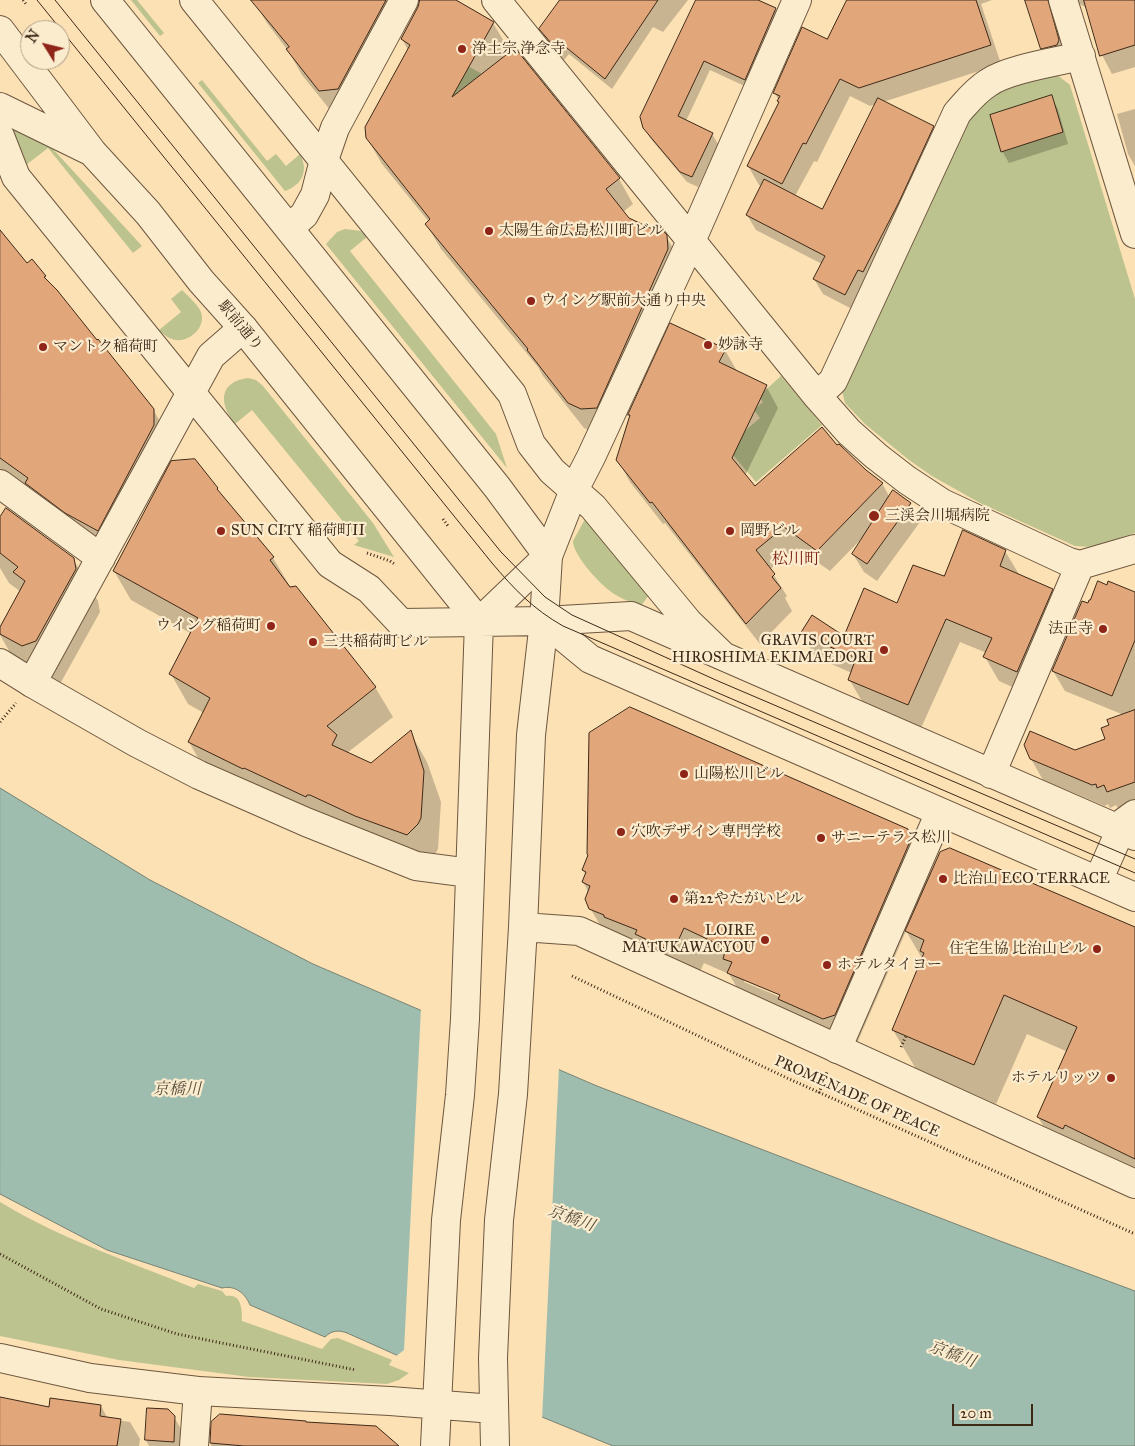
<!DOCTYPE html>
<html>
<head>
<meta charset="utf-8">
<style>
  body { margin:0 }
  #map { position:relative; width:1135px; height:1446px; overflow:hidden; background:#fbe1b4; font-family:"IM FELL Great Primer",serif }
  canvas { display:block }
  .north { position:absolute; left:20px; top:20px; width:50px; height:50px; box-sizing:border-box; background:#fcecce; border:1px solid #b09e85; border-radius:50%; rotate:306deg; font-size:14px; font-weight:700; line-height:20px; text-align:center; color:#3e2918 }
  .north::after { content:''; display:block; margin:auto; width:18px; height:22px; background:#8f2418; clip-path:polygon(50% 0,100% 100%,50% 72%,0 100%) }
  .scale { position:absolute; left:952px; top:1404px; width:81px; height:22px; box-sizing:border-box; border:2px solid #3e2918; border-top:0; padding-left:6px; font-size:15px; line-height:18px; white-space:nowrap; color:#3e2918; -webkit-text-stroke:4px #fcecce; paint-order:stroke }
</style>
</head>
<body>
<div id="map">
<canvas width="1135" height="1446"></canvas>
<div class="north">N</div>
<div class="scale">20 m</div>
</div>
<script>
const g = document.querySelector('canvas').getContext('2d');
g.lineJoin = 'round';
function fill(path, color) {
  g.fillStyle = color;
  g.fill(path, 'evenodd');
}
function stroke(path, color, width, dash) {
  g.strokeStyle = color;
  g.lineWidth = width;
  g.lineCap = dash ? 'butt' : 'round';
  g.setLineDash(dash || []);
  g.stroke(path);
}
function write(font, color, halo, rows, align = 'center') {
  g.font = font + ' "IM FELL Great Primer","Noto Serif JP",serif';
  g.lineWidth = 4.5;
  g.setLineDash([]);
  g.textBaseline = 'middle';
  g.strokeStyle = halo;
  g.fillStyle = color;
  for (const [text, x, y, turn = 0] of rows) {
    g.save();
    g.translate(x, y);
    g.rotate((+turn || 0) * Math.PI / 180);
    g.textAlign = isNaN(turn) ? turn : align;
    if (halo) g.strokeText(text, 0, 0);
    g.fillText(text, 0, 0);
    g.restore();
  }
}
fill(new Path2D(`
  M131 0H137L164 33 160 36Z
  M455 59 484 75 445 106Z
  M1056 74 1070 85 1135 299V533L1092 547 1075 546 980 503 932 476 909 460 865 424 845 403 842 391 968 119 992 93Z
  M202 80 267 161 276 154 286 166 300 154C309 171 302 185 285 191L198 83Z
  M8 123H12L52 148 142 246 133 253 48 148 26 165Z
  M345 229 361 231 367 237 350 251 496 434 507 468 326 244 337 232Z
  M182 290C188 296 196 303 200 310 208 325 191 342 176 340 169 339 164 335 159 330L181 312 171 299Z
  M781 376 822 425 756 482 726 447 760 418 754 410 763 402 759 396Z
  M248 378 256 380 263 386 373 523 394 557 354 545 359 541 252 410 235 424C219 404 218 382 248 378Z
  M585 519 651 592 641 606C633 603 624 600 616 595 603 588 573 556 573 541Z
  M0 1202C59 1238 130 1262 194 1288L198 1284 222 1291 226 1296C242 1293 242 1310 242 1321L322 1349 331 1339 338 1338 392 1360 389 1365 409 1373 399 1380 387 1384 249 1377 119 1360 0 1336Z`), '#bdc38e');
const water = new Path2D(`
  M0 788 150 880 313 964 597 1086 1000 1241 1135 1291V1446H613L466 1386 347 1333C339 1330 332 1330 325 1337L250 1305C245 1293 235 1285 222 1288L107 1250 0 1194Z`);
fill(water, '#9fbdaf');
stroke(water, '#788273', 1);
fill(new Path2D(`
  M421 1008 559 1067 542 1420 395 1357 404 1350Z`), '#fbe1b4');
fill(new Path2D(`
  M253 0H454L493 23 508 48 501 61 619 179 633 204 623 212 629 219 666 236 681 262 596 434 584 428 543 376 538 367 441 249 426 224 429 222 382 164 367 138 408 50 402 39 418 10 410 12 335 116 302 75 289 52 267 23Z
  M562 0H688L663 32 653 27 612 89 569 54 564 60 547 40 541 29Z
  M697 0H755L775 9 781 20 751 89 710 70 686 121 712 134 718 144 698 187 687 182 650 138 644 127Z
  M848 0H992L981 4 1001 64 883 102 933 127 942 143 854 310 823 294 814 279 822 264 756 230 747 215 762 186 759 185 748 166 780 103 775 93 827 41ZM850 96 870 106 877 104 823 210 795 196 814 161 817 162Z
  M1027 0H1135V67L1112 74 1102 55 1089 11 1085 7 1078 3 1069 59 1053 67 1042 48Z
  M1051 97 1058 109 1068 144 1009 163 1002 151Z
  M1135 109V166L1128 154 1117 114Z
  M0 231 27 265 32 261 49 284 153 409 170 440 115 560 0 482Z
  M725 350 738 373 766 386 778 408 745 476 755 488 837 447 882 483 890 498 910 504 920 522 877 581 864 572 853 554 863 537 830 571 797 548 770 569 787 596 785 598 792 611 760 644 665 523 663 524 630 482 618 460 631 417 629 415Z
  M220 495 273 558 291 588 375 687 393 717 347 753 371 764 410 732 427 762 441 802 438 849 435 854 424 864 206 772 189 742 204 713 188 704 171 674 192 634 131 600 114 571Z
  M0 519 73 559 98 601 100 612 60 684 23 675 0 635V630L21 592 9 583 0 568Z
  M1005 551 1020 576 1052 590 1066 613 1030 695 999 681 985 657 987 653 960 642 921 728 863 703 849 679 852 673 815 657 802 634 844 638 944 577Z
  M1135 593V806L1120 812 1116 805 1110 808 1108 804 1105 806 1043 780 1031 759 1075 751 1107 740 1110 725 1124 715 1065 691 1053 671 1089 604Z
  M907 830 928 865 931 876 1135 928V1186L1061 1156 1038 1117 1068 1052 1027 1034 996 1104 916 1069 893 1030 923 960 906 931 854 1050 749 1008 729 974 704 963 693 986 611 943 590 908 589 893 583 882 586 875 583 870ZM744 979 786 997 785 999 744 982Z
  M0 1398 50 1408 101 1406 108 1419 130 1422 140 1439 139 1446H0Z
  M148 1409 174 1417 181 1429 180 1446H149L146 1440Z
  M213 1423 393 1446H211Z`), '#0003');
const building = new Path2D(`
  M251 0H386L338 89 319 91 286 49 289 47Z
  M420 0H456L494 22 452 97 515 48 620 178 606 189 629 218 650 228 656 223 667 235 668 249 597 408 581 409 568 403 527 350 528 349 425 224 430 219 366 138 365 127 410 45 401 39 418 7Z
  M560 0H658L605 79 562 44 557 50 539 29Z
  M696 0H758L776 8 745 80 704 61 678 116 713 133 692 177 680 172 643 128 640 117Z
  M847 0H976L991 45 859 88 840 79 806 144 803 143 782 184 747 166 779 102 777 101 780 96 773 93 802 27 827 39Z
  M1025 0H1048L1059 40 1057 45 1041 49Z
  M1084 0H1135V45L1100 56Z
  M1052 95 1063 132 1001 152 990 115Z
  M878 98 934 126 899 202 863 272 858 270 845 295 813 279 825 256 746 215 764 179 822 209Z
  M0 230 27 263 32 259 46 276 44 277 57 290 97 340 98 339 154 409V425L98 531 65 513 25 483 28 478 0 458Z
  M670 323 726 349 719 362 767 385 732 458 755 486 822 427 837 445 839 444 866 470 883 483 817 551 784 527 756 550 775 574 772 577 781 588 746 624 652 502 650 503 616 460 630 415H628Z
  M195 459 218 488 217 489 274 557 270 560 290 587 296 586 376 687 327 726 337 735 332 745 371 763 411 730 424 771 421 818 418 824 407 835 355 816 310 795H307L306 797 244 768 243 769 188 742 210 698 169 674 198 618 113 571 171 461Z
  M893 490 911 503 867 564 852 554Z
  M6 508 74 558 76 569 36 641 22 646 0 634V627L25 581 13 572 18 567 0 553V517Z
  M963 530 1006 550 1000 566 1053 589 1017 672 983 657 992 638 946 619 908 705 848 680 856 658 800 634 812 615 844 636 864 588 897 603 913 565 944 576Z
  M1098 581 1107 585 1108 581 1135 592V640L1112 696 1052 671 1082 601 1088 603 1089 600H1090Z
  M630 707 908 829 911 839 835 1015 823 1019 778 999 780 995 727 973 732 962 723 959 726 948 684 928 673 952 635 934 637 930 604 917V915L589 909 585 899 590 886 582 882 586 872 582 870 588 855 587 854 589 733Z
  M1135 710V782L1107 792 1104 785 1097 788 1096 784 1092 785 1030 759 1024 745 1030 731 1075 750 1105 739 1101 728 1109 725 1107 720Z
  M950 848 1135 927V1159L1065 1125 1063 1129 1037 1117 1077 1027 1004 995 974 1065 892 1030 924 953 920 951 924 940 905 931 940 852Z
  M0 1397 49 1407 50 1398 101 1405 100 1416 121 1419 117 1446H0Z
  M147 1408 168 1409 175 1416 174 1442 145 1440Z
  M220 1414 306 1421V1422L376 1426 399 1446H244L210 1443 211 1422Z`);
fill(building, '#e2a67b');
stroke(building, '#3e2918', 1);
const minor = new Path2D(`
  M194 0 512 394 531 444 552 471 593 507 688 622 723 656
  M496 0 817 396 849 432 876 456 907 480 942 503 1069 562 1080 565 1135 549
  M1063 0 1135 234
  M0 136 16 177 330 564 369 589 401 623 479 622 548 556 574 490 591 457 692 239 797 0
  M289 228 304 215 315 195 324 160 335 128 404 0
  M817 396 833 381 957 113C967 102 975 91 988 83 1008 69 1056 62 1081 56
  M0 484 101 558
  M544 621 590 659 1135 897
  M544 621 631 616 1135 836
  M32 683 211 356 243 328
  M991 774 1080 565
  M1098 881 1124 822 1135 814
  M837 1049 940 812
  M194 1446 198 1391`);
const tertiary = new Path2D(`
  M105 0 497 487 548 556 544 621 531 735 523 927 513 1094 499 1220 493 1358 495 1446
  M0 30 93 153 148 213 201 281 243 328 479 622
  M0 107 88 150
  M479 622 544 621
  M0 663 32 683 137 743 199 775 306 822 416 866 470 873
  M523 927 579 931 1135 1184
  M0 1358 90 1378 198 1391 390 1401 494 1409
  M435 1446 446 1220 460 1095 465 1019 479 622`);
stroke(minor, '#6d573f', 30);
stroke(tertiary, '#6d573f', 30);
stroke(new Path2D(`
  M23 0 26 4
  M443 519 448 526
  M367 553 390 561 396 565
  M0 722 16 703
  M572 976 787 1078 1135 1234
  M901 1047 906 1036
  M819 1093 827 1072
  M0 1254 101 1309 177 1334 356 1370`), '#3e2918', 3, [1, 2.5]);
stroke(minor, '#fcecce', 28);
stroke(tertiary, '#fcecce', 28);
stroke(new Path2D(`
  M37 0 492 563C514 589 533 609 563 626L1135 873
  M55 0 501 552 545 597 572 615 718 681 1135 859`), '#3e2918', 1);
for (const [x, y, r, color] of [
  [462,49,5,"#8f2418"],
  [489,231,5,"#8f2418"],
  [531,301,5,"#8f2418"],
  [708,345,5,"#8f2418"],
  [43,347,5,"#8f2418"],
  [874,516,6,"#8f2418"],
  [221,531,5,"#8f2418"],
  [730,531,5,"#8f2418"],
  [271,626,5,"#8f2418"],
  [1103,629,5,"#8f2418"],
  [313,642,5,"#8f2418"],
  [884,650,5,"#8f2418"],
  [684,774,5,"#8f2418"],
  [621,832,5,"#8f2418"],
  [821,838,5,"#8f2418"],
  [943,879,5,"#8f2418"],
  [674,899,5,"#8f2418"],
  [765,940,5,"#8f2418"],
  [1097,949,5,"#8f2418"],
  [827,965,5,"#8f2418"],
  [1111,1078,5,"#8f2418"]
]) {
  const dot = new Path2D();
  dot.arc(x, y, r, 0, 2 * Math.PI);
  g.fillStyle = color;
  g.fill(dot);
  stroke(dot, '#fcecce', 2);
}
write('15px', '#3e2918', '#fcecce', [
  ["浄土宗 浄念寺",472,49],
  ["太陽生命広島松川町ビル",499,231],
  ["ウイング駅前大通り中央",541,301],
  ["妙詠寺",718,345],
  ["マントク稲荷町",53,347],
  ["三渓会川堀病院",885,516],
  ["SUN CITY 稲荷町II",231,531],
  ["岡野ビル",740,531],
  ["ウイング稲荷町",261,626,"right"],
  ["法正寺",1093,629,"right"],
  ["GRAVIS COURT",874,641,"right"],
  ["HIROSHIMA EKIMAEDORI",874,658,"right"],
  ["三共稲荷町ビル",323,642],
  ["山陽松川ビル",694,774],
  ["穴吹デザイン専門学校",631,832],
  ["サニーテラス松川",831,838],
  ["比治山 ECO TERRACE",953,879],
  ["第22やたがいビル",684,899],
  ["LOIRE",755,931,"right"],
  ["MATUKAWACYOU",755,948,"right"],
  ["住宅生協 比治山ビル",1087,949,"right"],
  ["ホテルタイヨー",837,965],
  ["ホテルリッツ",1101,1078,"right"]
], 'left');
write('15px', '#3e2918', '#fcecce', [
  ["駅前通り",240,326,50],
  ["PROMENADE OF PEACE",857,1097,24]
]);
write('16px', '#7a1f14', '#fcecce', [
  ["松川町",796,560]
]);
write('italic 16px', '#564e3e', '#fcecce', [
  ["京橋川",177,1090],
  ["京橋川",571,1219,20],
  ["京橋川",952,1355,20]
]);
</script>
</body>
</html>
